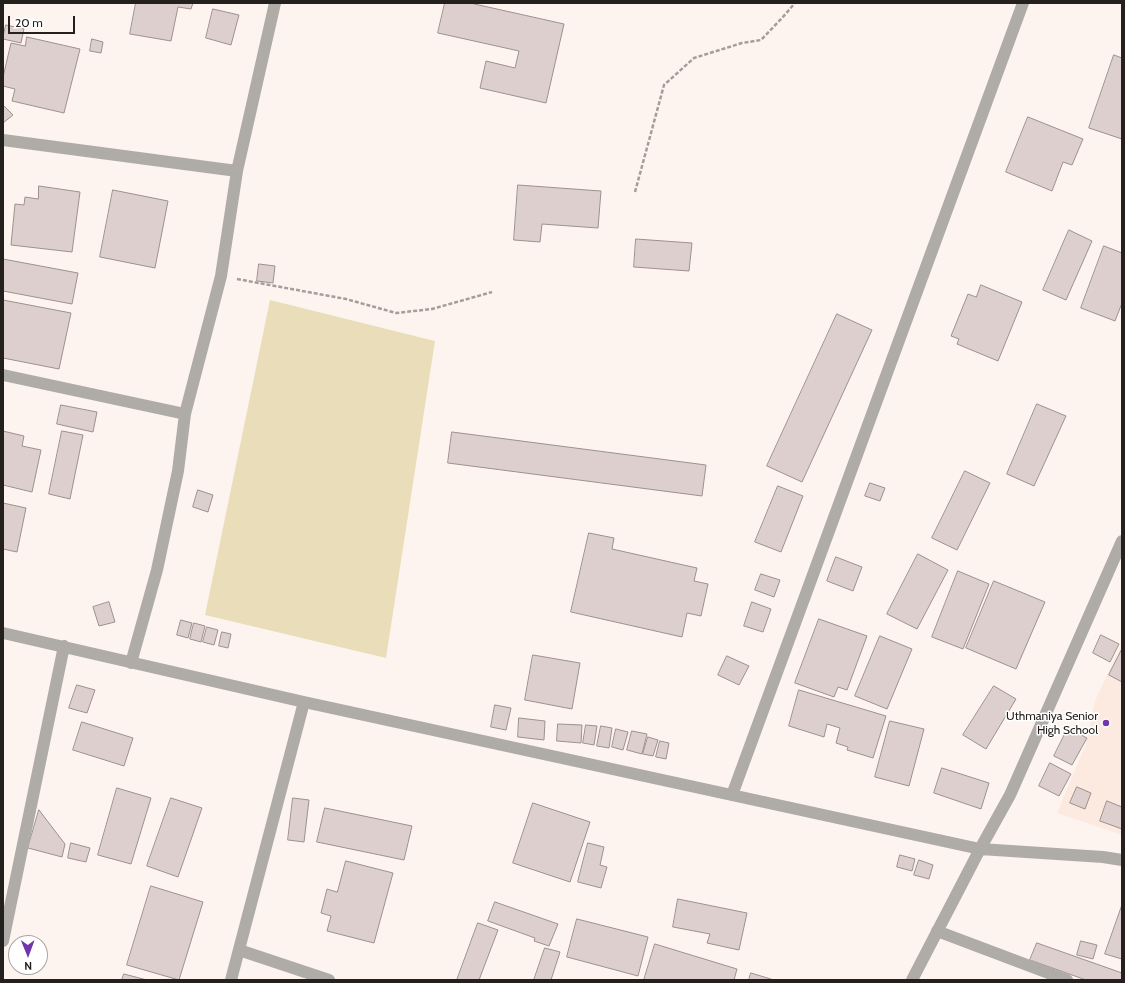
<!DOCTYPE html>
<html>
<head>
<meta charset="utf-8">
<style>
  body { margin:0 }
  #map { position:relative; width:1125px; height:983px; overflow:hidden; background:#fef4ef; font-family:Cabin,sans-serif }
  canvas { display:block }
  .frame { position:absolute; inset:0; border:4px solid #24201e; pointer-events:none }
  .north { position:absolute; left:8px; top:935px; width:40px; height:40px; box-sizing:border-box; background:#fff; border:1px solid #a7a6a5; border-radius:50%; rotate:179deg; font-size:11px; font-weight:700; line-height:16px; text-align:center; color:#24201e }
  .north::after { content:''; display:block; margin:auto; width:14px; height:18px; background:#7236ac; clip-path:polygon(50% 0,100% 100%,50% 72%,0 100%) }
  .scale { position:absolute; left:8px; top:16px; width:67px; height:18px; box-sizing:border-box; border:2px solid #24201e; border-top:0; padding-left:5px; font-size:12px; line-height:14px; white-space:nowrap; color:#24201e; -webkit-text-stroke:3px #fff; paint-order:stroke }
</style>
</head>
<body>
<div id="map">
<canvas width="1125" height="983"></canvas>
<div class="frame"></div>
<div class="north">N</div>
<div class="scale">20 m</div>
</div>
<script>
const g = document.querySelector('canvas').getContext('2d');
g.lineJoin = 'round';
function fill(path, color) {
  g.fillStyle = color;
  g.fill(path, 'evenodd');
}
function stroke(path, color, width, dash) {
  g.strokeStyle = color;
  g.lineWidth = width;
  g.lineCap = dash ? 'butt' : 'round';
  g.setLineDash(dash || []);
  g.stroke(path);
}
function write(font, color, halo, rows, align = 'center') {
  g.font = font + ' Cabin,sans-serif';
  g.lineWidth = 3;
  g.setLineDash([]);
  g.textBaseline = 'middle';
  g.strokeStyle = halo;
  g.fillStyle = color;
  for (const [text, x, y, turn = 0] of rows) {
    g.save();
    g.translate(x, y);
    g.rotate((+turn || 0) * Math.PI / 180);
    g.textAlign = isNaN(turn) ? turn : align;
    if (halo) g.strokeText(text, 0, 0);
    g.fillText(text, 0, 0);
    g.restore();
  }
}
fill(new Path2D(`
  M1122 643V835L1057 813 1086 744 1095 701Z`), '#fce9df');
fill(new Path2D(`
  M270 300 435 341 386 658 205 615Z`), '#e9deb9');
const building = new Path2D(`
  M136 3H193L191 9 178 7 171 41 130 34Z
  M445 3H470L564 24 546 103 480 88 486 61 515 68 519 51 438 33Z
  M213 9 239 15 231 45 206 38Z
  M6 25 24 29 21 43 3 39Z
  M27 37 80 49 64 113 12 101 15 89 3 86V77L11 43 25 46Z
  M92 39 103 42 101 53 90 51Z
  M1114 55 1122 58V139L1089 128Z
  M3 105 13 115 3 123Z
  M1028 117 1083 139 1072 165 1063 162 1052 191 1006 172Z
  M518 185 601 191 598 228 542 224 540 242 514 240Z
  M39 186 80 192 72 252 11 245 15 204 24 205 25 197 38 199Z
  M113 190 168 201 155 268 100 257Z
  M1069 230 1092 241 1066 300 1043 290Z
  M636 239 692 243 689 271 634 267Z
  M1104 246 1122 253V303L1115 321 1081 308Z
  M3 259 78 273 72 304 3 291Z
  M259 264 275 266 273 283 257 281Z
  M981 285 1022 302 998 361 957 344 959 339 951 336 968 294 976 297Z
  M3 300 71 313 59 369 3 358Z
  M837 314 872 330 802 482 767 466Z
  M1037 404 1066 416 1034 486 1007 474Z
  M61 405 97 412 93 432 57 424Z
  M3 431 24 436 22 446 41 450 32 492 3 485Z
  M62 431 83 435 70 499 49 494Z
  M452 432 706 465 702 496 448 463Z
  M965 471 990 483 957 550 932 538Z
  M870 483 885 488 880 501 865 496Z
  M778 486 803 496 781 552 755 542Z
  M198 490 213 495 208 512 193 507Z
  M3 503 26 508 17 552 3 549Z
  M589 533 614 538 612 549 697 568 694 581 708 584 701 616 687 613 682 637 571 612Z
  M918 554 948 570 917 629 887 614Z
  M836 557 862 567 853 591 827 581Z
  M958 571 989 584 963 649 932 637Z
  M761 574 780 580 774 597 755 590Z
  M994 581 1045 602 1016 669 966 648Z
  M109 602 115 622 99 626 93 607Z
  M752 602 771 609 763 632 744 626Z
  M819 619 867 636 847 690 838 687 834 697 795 683Z
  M181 620 192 623 188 638 177 635Z
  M194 623 205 626 201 642 190 639Z
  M207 627 218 630 214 645 203 642Z
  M222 632 231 634 228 648 219 646Z
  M1101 635 1119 644 1110 662 1093 653Z
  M880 636 912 649 887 709 855 696Z
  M1122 649V682L1109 675Z
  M533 655 580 663 572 709 525 700Z
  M727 656 749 666 739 685 718 675Z
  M77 685 95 690 87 713 69 708Z
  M994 686 1016 699 986 749 963 735Z
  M799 690 886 716 873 758 847 750 848 747 836 743 840 728 827 724 824 737 789 726Z
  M495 705 511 708 506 730 491 727Z
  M519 718 545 721 544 740 518 737Z
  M890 721 924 729 909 786 875 777Z
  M82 722 133 738 124 766 73 750Z
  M558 724 582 725 581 743 557 741Z
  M586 725 597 726 594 745 583 743Z
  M601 726 612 728 609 748 597 746Z
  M1068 728 1087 738 1072 765 1054 756Z
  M616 729 628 732 623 750 612 747Z
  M632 731 647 734 642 754 627 750Z
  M648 737 658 740 653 756 643 754Z
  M660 741 669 743 666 759 656 757Z
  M1050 763 1071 774 1059 796 1039 786Z
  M942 768 989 783 981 809 934 793Z
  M1077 787 1091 793 1085 809 1070 803Z
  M117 788 151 798 131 864 98 855Z
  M171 798 202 808 178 877 147 866Z
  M293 798 309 800 304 842 288 840Z
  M1107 801 1122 807V829L1100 821Z
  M533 803 590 822 570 882 513 863Z
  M325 808 412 826 404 860 317 842Z
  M39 810 65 844 62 857 28 848Z
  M71 843 90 848 86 862 68 858Z
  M588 843 604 847 600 865 607 867 601 888 578 882Z
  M900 855 915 859 912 871 897 867Z
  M919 860 933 865 929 879 914 875Z
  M346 861 393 873 374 943 327 931 331 916 321 913 327 889 337 892Z
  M151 886 203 902 179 980 127 965Z
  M678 899 747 913 739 950 707 943 710 934 673 927Z
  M495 902 558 924 549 946 534 941 535 938 488 921Z
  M1122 905V959L1105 954Z
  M577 919 648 937 638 976 567 957Z
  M478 923 498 930 479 980H457Z
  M1081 941 1097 945 1093 959 1077 955Z
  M1037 943 1122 973V980H1086L1030 960Z
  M655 944 737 969 734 980H644Z
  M545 948 560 952 551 980H534Z
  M751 973 774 980H749Z
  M124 974 147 980H122Z`);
fill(building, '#ddcfcd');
stroke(building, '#9d908e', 1);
stroke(new Path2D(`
  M635 192 664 85 694 58 742 43 761 40 782 18 795 3
  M237 279 346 299 396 313 432 309 492 292`), '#a59d99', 2.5, [4, 2]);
stroke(new Path2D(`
  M3 140 237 171
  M3 375 185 414
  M3 633 304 702 980 849 1103 857 1122 860
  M131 663 157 570 178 471 185 414 221 276 237 171 275 3
  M732 795 1023 3
  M937 931 1067 980
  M3 941 64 646
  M239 950 329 980
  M231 980 304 702
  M912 980 980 849 1010 795 1122 541`), '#afaca8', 12);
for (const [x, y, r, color] of [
  [1106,723,4,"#7236ac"]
]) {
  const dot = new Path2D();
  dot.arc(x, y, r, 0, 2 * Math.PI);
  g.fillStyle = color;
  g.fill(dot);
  stroke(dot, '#fff', 1.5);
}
write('12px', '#24201e', '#fff', [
  ["Uthmaniya Senior",1098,716],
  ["High School",1098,730]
], 'right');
</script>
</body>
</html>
